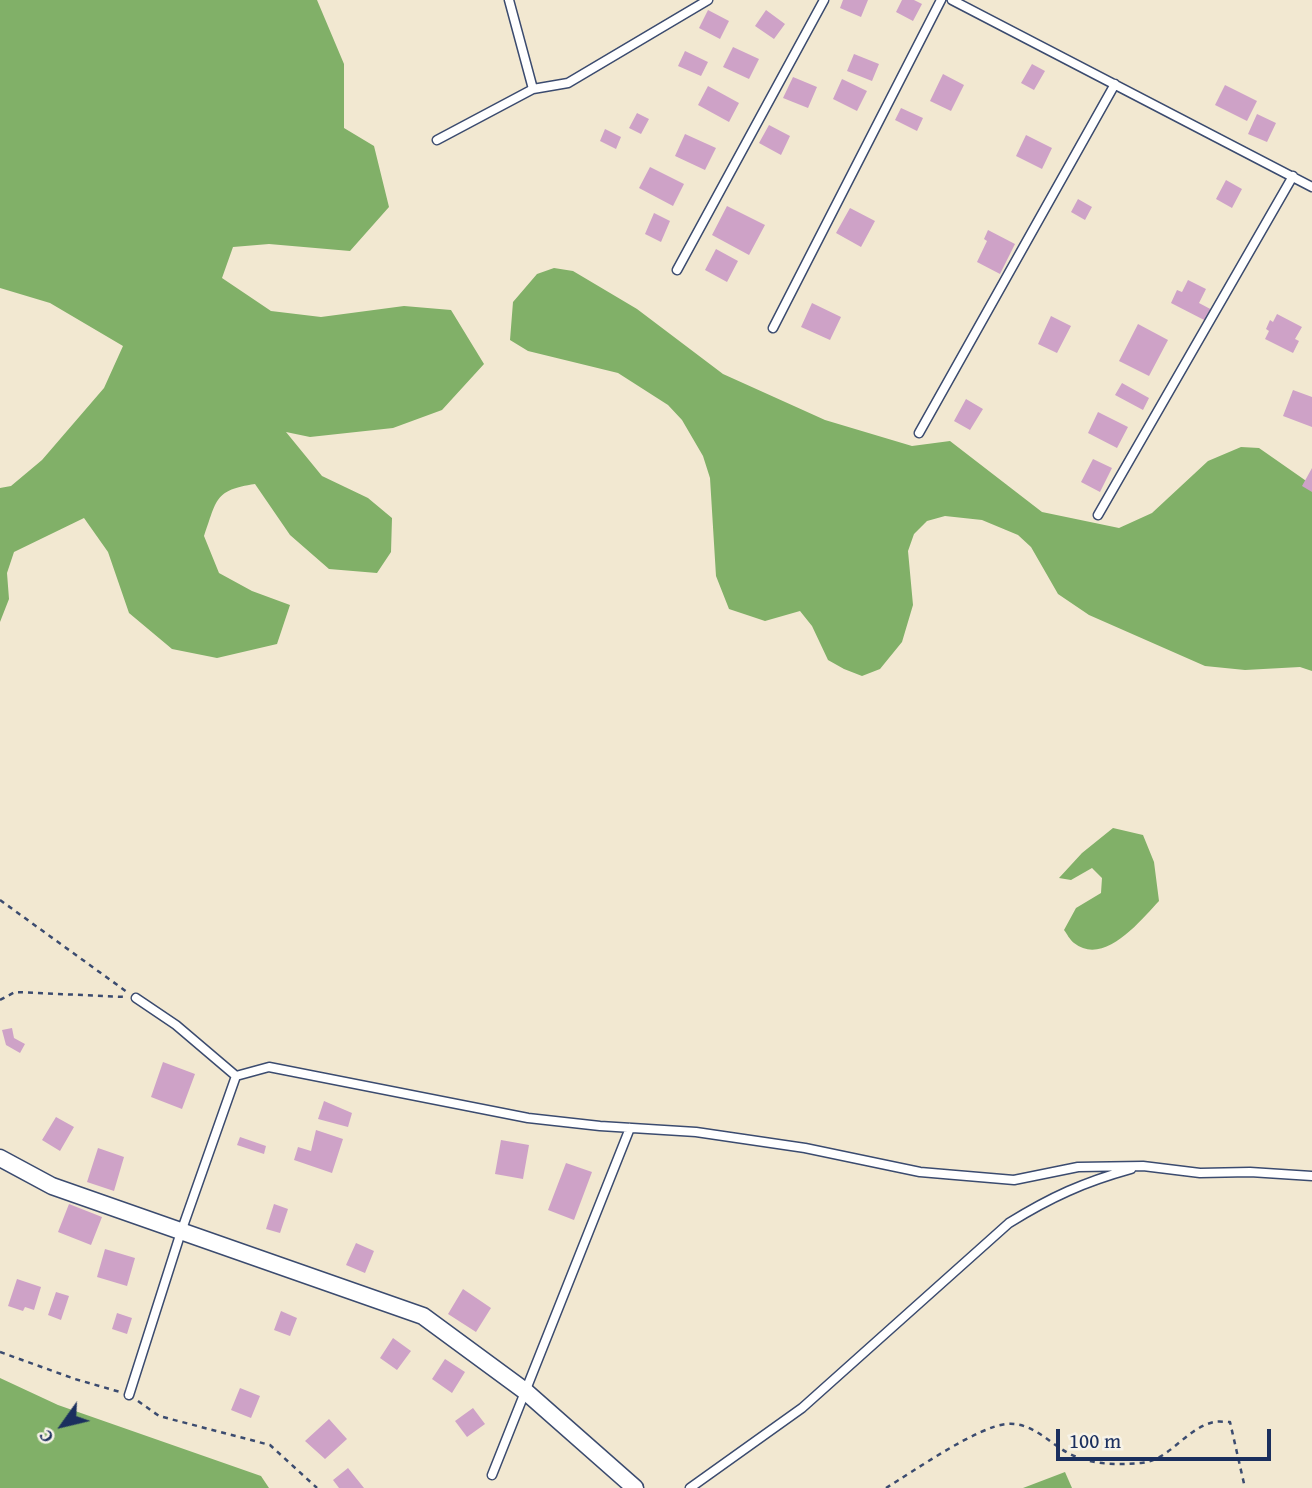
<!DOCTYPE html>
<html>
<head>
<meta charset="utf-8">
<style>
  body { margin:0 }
  #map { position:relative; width:1312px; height:1488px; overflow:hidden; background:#f2e8d1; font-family:"Gentium Book Plus",serif }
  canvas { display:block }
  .north { position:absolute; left:28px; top:1390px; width:70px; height:70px; -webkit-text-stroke:5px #f7f3e8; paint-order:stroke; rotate:236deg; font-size:19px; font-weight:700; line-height:28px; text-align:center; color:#1b2f5e }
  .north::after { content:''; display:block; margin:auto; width:24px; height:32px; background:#1b2f5e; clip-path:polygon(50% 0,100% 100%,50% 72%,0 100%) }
  .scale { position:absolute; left:1056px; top:1429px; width:215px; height:32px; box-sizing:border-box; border:4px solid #1b2f5e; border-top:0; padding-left:9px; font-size:21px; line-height:24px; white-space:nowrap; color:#1b2f5e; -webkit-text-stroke:5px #f7f3e8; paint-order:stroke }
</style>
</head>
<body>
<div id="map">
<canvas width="1312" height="1488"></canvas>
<div class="north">С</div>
<div class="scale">100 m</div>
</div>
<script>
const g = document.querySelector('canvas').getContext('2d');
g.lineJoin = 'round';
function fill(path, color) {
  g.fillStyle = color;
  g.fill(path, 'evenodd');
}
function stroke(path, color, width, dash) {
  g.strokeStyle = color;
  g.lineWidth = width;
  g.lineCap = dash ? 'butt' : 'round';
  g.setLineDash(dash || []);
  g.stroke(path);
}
fill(new Path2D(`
  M0 0H317L344 64V128L374 146 389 207 350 251 269 244 233 247 222 278 271 311 321 317 404 306 451 310 484 364 442 410 393 428 310 437 286 432 322 476 368 498 392 518 391 552 377 573 329 569 290 535 255 484C214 490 217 500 204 536L219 573 252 591 290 605 277 644 217 658 172 649 129 613 108 552 84 518 14 552 7 573 9 599 0 622V488L11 486 42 460 104 388 123 346 50 303 0 288Z
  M554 268 573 271 637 309 723 374 825 420 912 446 950 441 1042 512 1119 528 1152 513 1208 461 1241 447 1259 448 1312 485V671L1300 667 1245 670 1205 666 1089 615 1058 594 1031 547 1018 535 982 520 945 516 927 521 914 534 908 551 913 605 902 642 880 669 862 676 844 669 828 660 812 626 800 611 765 621 729 609 716 576 710 478 703 456 682 420 668 405 618 373 528 351 510 340 513 302 537 274Z
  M1113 828 1143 835 1154 862 1159 901C1141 920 1104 967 1074 943 1070 940 1067 934 1064 930L1076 908 1101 893 1102 878 1092 868 1071 880 1059 878 1082 853Z
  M0 1378 58 1405 261 1476 269 1488H0Z
  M1065 1472 1072 1488H1023Z`), '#81b068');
fill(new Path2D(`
  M843 0H868L861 17 840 8Z
  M902 0H914L922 4 913 21 896 12Z
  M708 10 729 21 720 39 699 28Z
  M766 10 785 24 774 39 755 26Z
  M733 47 759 59 749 79 723 67Z
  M685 51 708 62 701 76 678 66Z
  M854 54 879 64 872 81 847 71Z
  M1032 64 1045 71 1034 90 1021 83Z
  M943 74 964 85 951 111 930 101Z
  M793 77 817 87 808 108 783 98Z
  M842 79 867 91 857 111 833 99Z
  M1225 85 1257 101 1247 121 1215 105Z
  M708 86 739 103 729 122 698 105Z
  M901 108 923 118 917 131 895 120Z
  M637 113 649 119 641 134 629 128Z
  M1257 114 1276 123 1267 142 1248 134Z
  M769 125 790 136 781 155 759 143Z
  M605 129 621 137 616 149 600 141Z
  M685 134 716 148 705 170 675 156Z
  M1026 135 1052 148 1042 169 1016 156Z
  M650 167 684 184 673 206 639 188Z
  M1226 180 1242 189 1232 208 1216 199Z
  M1078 199 1092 207 1085 220 1071 212Z
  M727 206 765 225 749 255 712 235Z
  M850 208 875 221 861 247 836 233Z
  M654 213 670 221 661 242 645 234Z
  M988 230 1015 244 1000 274 977 262 987 241 984 239Z
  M716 249 738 261 727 282 705 270Z
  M1188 280 1206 289 1199 303 1216 312 1210 323 1171 303 1177 290 1182 292Z
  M812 303 841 317 830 340 801 327Z
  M1277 314 1302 327 1295 339 1299 341 1293 353 1265 339 1269 331 1266 329 1270 320 1273 322Z
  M1051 316 1071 326 1057 353 1038 344Z
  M1138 324 1168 340 1149 376 1119 361Z
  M1122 383 1149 398 1143 410 1115 395Z
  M1293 390 1312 397V427L1283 416Z
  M966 399 983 409 970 430 954 421Z
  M1098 412 1128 427 1117 448 1088 433Z
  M1093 459 1112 468 1100 492 1081 482Z
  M1312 468V492L1302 486Z
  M12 1028 14 1038 25 1044 20 1053 6 1045 2 1030Z
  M163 1062 195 1074 182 1109 151 1097Z
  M324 1101 352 1113 348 1127 318 1119Z
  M56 1117 74 1127 60 1151 42 1140Z
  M316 1130 343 1139 332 1173 294 1160 298 1147 311 1151Z
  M240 1137 266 1146 264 1154 237 1145Z
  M501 1140 529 1145 523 1179 495 1174Z
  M98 1148 124 1157 114 1191 87 1182Z
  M566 1163 592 1172 574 1220 548 1210Z
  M69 1204 102 1217 91 1245 58 1232Z
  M274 1204 288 1209 280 1233 266 1229Z
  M356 1243 374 1251 365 1273 346 1265Z
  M105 1249 135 1258 127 1286 97 1277Z
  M17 1279 41 1287 34 1310 25 1307 23 1311 8 1306Z
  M463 1289 491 1308 476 1332 448 1314Z
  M56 1292 69 1296 61 1320 48 1315Z
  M281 1311 297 1318 290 1336 274 1330Z
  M117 1313 132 1318 127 1334 112 1329Z
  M393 1338 411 1351 397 1370 380 1358Z
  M445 1359 465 1372 452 1393 432 1379Z
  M240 1388 260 1396 251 1418 231 1410Z
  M473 1408 485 1424 467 1437 455 1421Z
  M329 1419 347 1439 325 1459 305 1441Z
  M348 1468 364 1488H339L333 1480Z`), '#cea2c7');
const service = new Path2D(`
  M509 0 533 89 568 83 708 0
  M952 0 1312 187
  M437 140 533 89
  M677 270 824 0
  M773 328 941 0
  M919 433 1115 84
  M1098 515 1293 176
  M136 998 176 1025 236 1076 269 1067 528 1118 600 1126 696 1132 805 1148 920 1172 1014 1180 1078 1167 1143 1166 1200 1173 1250 1172 1312 1176
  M129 1395 181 1232 236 1076
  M492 1475 630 1128
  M690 1488 802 1408 1009 1223C1051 1197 1084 1182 1131 1169`);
const minor = new Path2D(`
  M0 1158 52 1186 423 1316 525 1391 635 1488`);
stroke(service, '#3b4b6f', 11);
stroke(minor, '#3b4b6f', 19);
stroke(new Path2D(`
  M0 900 127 992
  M0 1000 15 992 126 997
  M0 1352 75 1379 120 1392
  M138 1401 159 1416 270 1445 317 1488
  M886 1488C914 1471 978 1426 1007 1424 1032 1422 1048 1442 1068 1453 1091 1465 1115 1465 1141 1463 1169 1461 1186 1428 1214 1422 1219 1421 1226 1422 1230 1422L1245 1488`), '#3b4b6f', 2.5, [5, 5]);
stroke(service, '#fff', 8);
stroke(minor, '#fff', 16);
</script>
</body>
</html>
